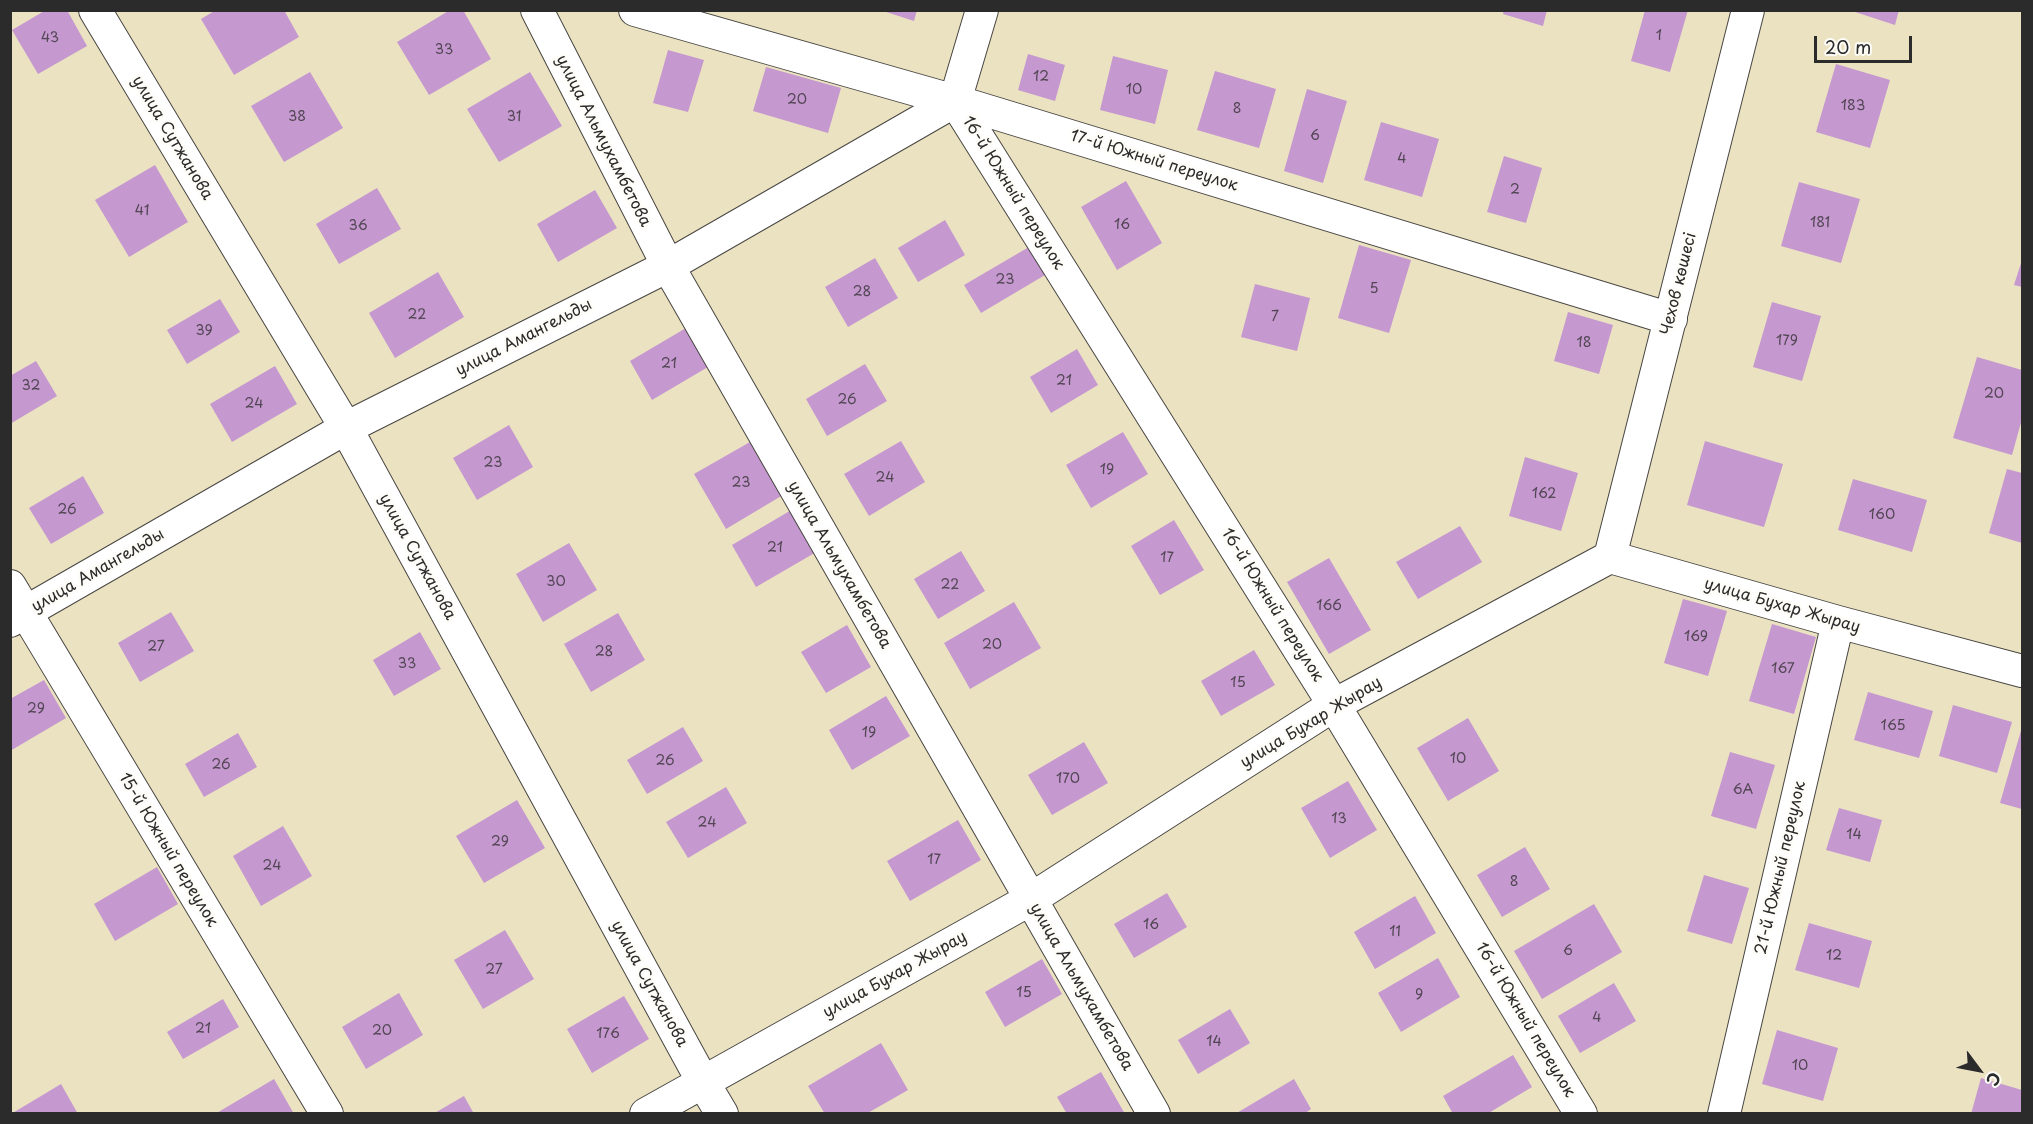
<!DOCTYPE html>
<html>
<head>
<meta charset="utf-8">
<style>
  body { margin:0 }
  #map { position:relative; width:2033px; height:1124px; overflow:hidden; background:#ebe2c2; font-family:"Playpen Sans",sans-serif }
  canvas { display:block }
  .frame { position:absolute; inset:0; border:12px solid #2b2b2b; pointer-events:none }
  .north { position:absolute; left:1949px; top:1040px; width:60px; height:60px; -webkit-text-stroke:4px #fdfcf7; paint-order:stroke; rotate:122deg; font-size:16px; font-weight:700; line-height:24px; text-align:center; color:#2b2b2b }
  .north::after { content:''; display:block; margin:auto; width:21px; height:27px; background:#2b2b2b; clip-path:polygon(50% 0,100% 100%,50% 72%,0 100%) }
  .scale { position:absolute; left:1814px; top:36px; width:98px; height:27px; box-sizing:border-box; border:3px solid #2b2b2b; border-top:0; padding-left:8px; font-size:18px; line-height:21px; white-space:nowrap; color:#2b2b2b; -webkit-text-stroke:4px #fdfcf7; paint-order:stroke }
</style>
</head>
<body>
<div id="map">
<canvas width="2033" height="1124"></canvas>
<div class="frame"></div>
<div class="north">С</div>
<div class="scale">20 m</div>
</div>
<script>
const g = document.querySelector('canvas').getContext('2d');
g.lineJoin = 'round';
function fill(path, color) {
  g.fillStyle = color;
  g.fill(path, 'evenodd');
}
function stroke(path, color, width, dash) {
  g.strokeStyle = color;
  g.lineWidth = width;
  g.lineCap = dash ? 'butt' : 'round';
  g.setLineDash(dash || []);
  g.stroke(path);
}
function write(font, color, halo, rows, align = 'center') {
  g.font = font + ' "Playpen Sans",sans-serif';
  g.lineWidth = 5;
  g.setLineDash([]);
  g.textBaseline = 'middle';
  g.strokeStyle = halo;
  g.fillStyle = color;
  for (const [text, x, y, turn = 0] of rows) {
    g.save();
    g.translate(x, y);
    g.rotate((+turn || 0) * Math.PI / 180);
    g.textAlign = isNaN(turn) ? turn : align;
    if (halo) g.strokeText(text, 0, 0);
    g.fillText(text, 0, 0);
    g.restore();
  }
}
fill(new Path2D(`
  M46 10H67L87 46 38 74 12 30Z
  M216 10H284L299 37 234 75 201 19Z
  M450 10H463L491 59 429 95 397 42Z
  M880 10H917L914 21Z
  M1504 10H1547L1543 26 1503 14Z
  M1645 10H1688L1670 72 1631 61Z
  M1849 10H1899L1895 25Z
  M668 50 704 60 688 112 653 103Z
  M1028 54 1065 65 1055 101 1018 90Z
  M1113 56 1168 70 1155 124 1100 110Z
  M1836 64 1890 80 1870 148 1816 132Z
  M766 67 841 88 828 133 753 111Z
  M1215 71 1276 89 1259 148 1197 130Z
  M310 72 343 128 284 162 251 106Z
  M530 72 562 126 499 162 467 109Z
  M1307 89 1347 101 1323 183 1284 171Z
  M1381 122 1439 139 1422 197 1364 180Z
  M1504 156 1542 168 1526 223 1487 212Z
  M155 165 188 222 129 257 95 200Z
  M1126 181 1162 243 1117 270 1081 207Z
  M1799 182 1860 199 1841 263 1781 246Z
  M377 188 401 229 339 264 316 224Z
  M595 190 617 228 558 262 537 224Z
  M945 220 965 255 918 282 898 248Z
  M1359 245 1411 260 1389 333 1338 318Z
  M1029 247 1045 275 981 313 964 285Z
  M875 258 898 298 848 327 825 287Z
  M2022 260V287L2014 285Z
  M438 272 464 317 395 358 369 313Z
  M1255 284 1310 298 1297 351 1241 337Z
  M220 299 240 332 187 364 167 330Z
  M1772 302 1821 316 1802 381 1753 367Z
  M1568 312 1613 325 1599 374 1554 361Z
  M686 328 708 367 652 400 630 361Z
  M1077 349 1098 385 1051 413 1030 377Z
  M1977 357 2022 370V419L2012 455 1953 438Z
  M36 361 57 396 10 424V376Z
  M865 364 887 401 827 436 806 399Z
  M275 366 297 404 232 442 210 404Z
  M509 425 533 467 477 500 453 458Z
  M1123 432 1148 474 1091 508 1066 465Z
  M757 438 788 492 726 529 694 474Z
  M901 441 925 482 869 516 844 474Z
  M1705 441 1783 464 1764 527 1687 505Z
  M1525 457 1578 473 1561 531 1509 516Z
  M2007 469 2022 473V543L1989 533Z
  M83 476 104 513 51 544 29 508Z
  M1853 479 1927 500 1912 552 1838 530Z
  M793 509 818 551 756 587 732 545Z
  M1174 520 1204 570 1160 595 1131 546Z
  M1460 526 1482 562 1418 599 1396 562Z
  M569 543 597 590 543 622 516 574Z
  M961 551 985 591 938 619 914 579Z
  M1329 558 1371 630 1329 654 1287 582Z
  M1683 599 1727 611 1708 676 1664 663Z
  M1014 602 1041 648 970 689 944 643Z
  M171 612 194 651 140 682 118 643Z
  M618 613 645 660 591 692 564 644Z
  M1772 624 1816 637 1794 714 1749 701Z
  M847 625 871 667 826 693 801 652Z
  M420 632 441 669 394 696 373 660Z
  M1254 650 1275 685 1221 716 1201 681Z
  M44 680 66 718 10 751V699Z
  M1868 692 1933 711 1919 758 1854 740Z
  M886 696 910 736 852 770 829 730Z
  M1953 705 2012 722 1997 773 1939 756Z
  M1468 718 1499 771 1448 801 1417 748Z
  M683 727 703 761 647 794 627 760Z
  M2022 727V809L2000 803Z
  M238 733 257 767 204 797 185 764Z
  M1084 742 1108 783 1052 815 1028 775Z
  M1730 752 1775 765 1756 829 1711 816Z
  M1348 781 1377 830 1330 858 1301 808Z
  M726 787 747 823 688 858 666 822Z
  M517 800 545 848 484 883 456 836Z
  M1839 808 1882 820 1870 862 1826 850Z
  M958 820 981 860 910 901 887 861Z
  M283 826 312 876 261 906 233 856Z
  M1525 847 1550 889 1502 917 1477 875Z
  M157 867 178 904 115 941 94 904Z
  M1704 875 1749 888 1732 944 1687 931Z
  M1167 893 1187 927 1134 958 1114 924Z
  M1415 896 1436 933 1375 969 1354 932Z
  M1594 904 1622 952 1542 999 1514 951Z
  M1809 923 1872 941 1859 988 1795 970Z
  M505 930 534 979 483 1009 454 960Z
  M1438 958 1460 997 1401 1032 1378 993Z
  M1042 959 1062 994 1005 1027 985 992Z
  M1614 983 1636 1021 1580 1053 1558 1016Z
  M399 993 423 1035 366 1069 342 1027Z
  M624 996 649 1039 592 1073 567 1029Z
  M223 999 239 1027 183 1059 167 1032Z
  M1230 1009 1250 1043 1198 1074 1178 1040Z
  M1777 1030 1838 1048 1823 1101 1762 1084Z
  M881 1043 908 1090 866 1114H825L808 1086Z
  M1513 1055 1532 1087 1487 1114H1453L1443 1096Z
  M1101 1072 1125 1114H1067L1057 1097Z
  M1981 1078 2022 1090V1114H1971Z
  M274 1079 294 1114H215Z
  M1294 1079 1311 1109 1304 1114H1235Z
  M61 1084 78 1114H11Z
  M464 1096 474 1114H433Z`), '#c598cf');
const minor = new Path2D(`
  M95 10 346 428 703 1082 722 1114
  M537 10 668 266 1154 1114
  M635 10 955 101 1671 319
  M955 101 1334 705 1581 1114
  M1610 557 1748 10
  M10 586 327 1114
  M10 621 346 428 668 266 955 101 982 10
  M646 1114 1031 899 1334 705 1610 557 1838 622 2022 671
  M1724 1114 1838 622`);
stroke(minor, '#484642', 34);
stroke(minor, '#fff', 32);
write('14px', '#524654', null, [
  ["1",1659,36],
  ["43",50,38],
  ["33",444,50],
  ["12",1041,77],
  ["10",1134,90],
  ["20",797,100],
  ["183",1853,106],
  ["8",1237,109],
  ["38",297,117],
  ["31",514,117],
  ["6",1315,136],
  ["4",1402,159],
  ["2",1515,190],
  ["41",142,211],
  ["181",1820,223],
  ["16",1122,225],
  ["36",358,226],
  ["23",1005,280],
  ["5",1374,289],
  ["28",862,292],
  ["22",417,315],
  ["7",1275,317],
  ["39",204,331],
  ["179",1787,341],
  ["18",1584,343],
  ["21",669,364],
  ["21",1064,381],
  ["32",31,386],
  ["20",1994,394],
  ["26",847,400],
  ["24",254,404],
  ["23",493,463],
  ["19",1107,470],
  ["24",885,478],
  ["23",741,483],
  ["162",1544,494],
  ["26",67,510],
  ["160",1882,515],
  ["21",775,548],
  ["17",1167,558],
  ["30",556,582],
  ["22",950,585],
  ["166",1329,606],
  ["169",1696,637],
  ["20",992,645],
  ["27",156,647],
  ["28",604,652],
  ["33",407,664],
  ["167",1783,669],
  ["15",1238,683],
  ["29",36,709],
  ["165",1893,726],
  ["19",869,733],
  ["10",1458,759],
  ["26",665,761],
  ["26",221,765],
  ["170",1068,779],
  ["6А",1743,790],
  ["13",1339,819],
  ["24",707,823],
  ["14",1854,835],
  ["29",500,842],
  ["17",934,860],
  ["24",272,866],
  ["8",1514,882],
  ["16",1151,925],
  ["11",1395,932],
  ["6",1568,951],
  ["12",1834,956],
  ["27",494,970],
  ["15",1024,993],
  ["9",1419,995],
  ["4",1597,1018],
  ["21",203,1029],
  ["20",382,1031],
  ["176",608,1034],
  ["14",1214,1042],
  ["10",1800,1066]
]);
write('16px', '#2b2b2b', '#fdfcf7', [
  ["улица Сутжанова",172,138,59],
  ["улица Альмухамбетова",603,141,63],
  ["17-й Южный переулок",1154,161,17],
  ["16-й Южный переулок",1013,193,58],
  ["Чехов көшесі",1679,284,-76],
  ["улица Амангельды",524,338,-27],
  ["улица Сутжанова",417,557,61],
  ["улица Альмухамбетова",839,565,60],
  ["улица Амангельды",98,571,-30],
  ["16-й Южный переулок",1272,605,58],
  ["улица Бухар Жырау",1782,606,16],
  ["улица Бухар Жырау",1311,723,-31],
  ["15-й Южный переулок",168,850,59],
  ["21-й Южный переулок",1781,868,-77],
  ["улица Бухар Жырау",895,975,-29],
  ["улица Сутжанова",649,984,61],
  ["улица Альмухамбетова",1081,987,60],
  ["16-й Южный переулок",1525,1020,59]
]);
</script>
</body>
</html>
